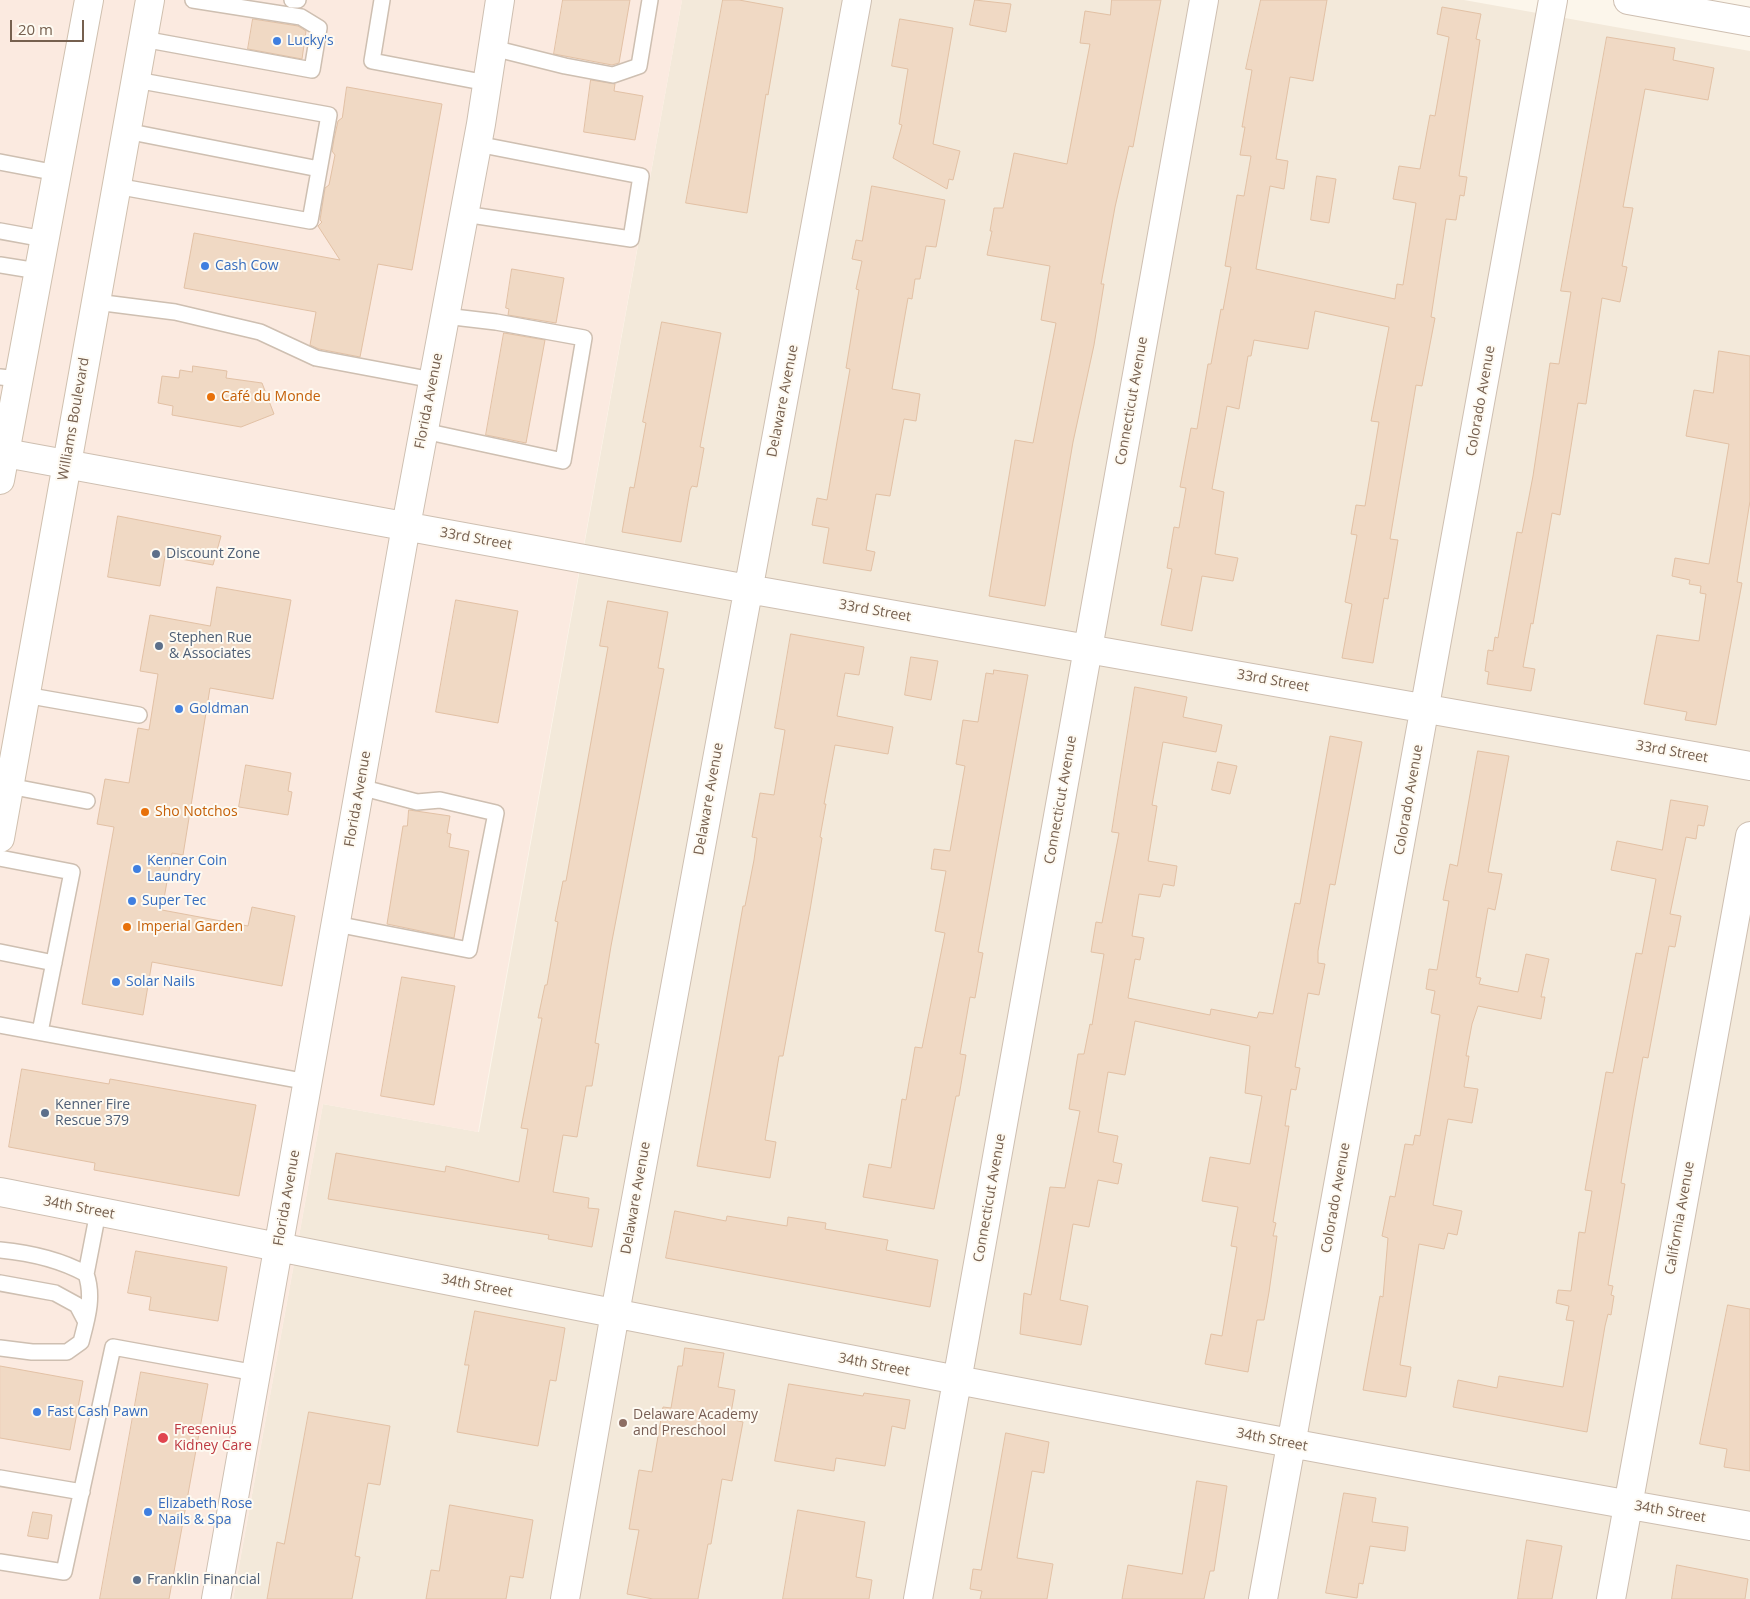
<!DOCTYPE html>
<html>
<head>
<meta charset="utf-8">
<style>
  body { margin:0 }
  #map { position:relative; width:1750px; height:1599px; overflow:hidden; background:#fcf6eb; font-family:"Open Sans",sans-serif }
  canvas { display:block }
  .scale { position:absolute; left:10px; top:20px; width:74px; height:22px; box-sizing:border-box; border:2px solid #76604f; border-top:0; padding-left:6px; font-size:15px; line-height:18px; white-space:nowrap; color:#76604f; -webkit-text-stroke:4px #fefaf2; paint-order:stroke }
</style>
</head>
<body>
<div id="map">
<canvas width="1750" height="1599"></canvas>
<div class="scale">20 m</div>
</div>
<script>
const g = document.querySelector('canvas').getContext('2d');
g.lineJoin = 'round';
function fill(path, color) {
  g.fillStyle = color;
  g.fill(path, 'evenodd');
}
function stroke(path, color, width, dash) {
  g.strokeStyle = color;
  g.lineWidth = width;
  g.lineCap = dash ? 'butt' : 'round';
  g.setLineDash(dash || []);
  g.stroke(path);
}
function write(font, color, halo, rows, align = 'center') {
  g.font = font + ' "Open Sans",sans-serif';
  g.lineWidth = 4;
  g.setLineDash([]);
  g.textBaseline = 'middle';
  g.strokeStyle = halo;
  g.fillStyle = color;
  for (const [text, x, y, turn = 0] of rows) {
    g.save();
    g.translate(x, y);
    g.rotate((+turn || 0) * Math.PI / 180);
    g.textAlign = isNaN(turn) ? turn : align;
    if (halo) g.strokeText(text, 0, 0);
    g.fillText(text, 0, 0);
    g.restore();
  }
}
fill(new Path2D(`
  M682 0H1464L1750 51V1599H233L323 1104 479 1132Z`), '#f3e9da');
fill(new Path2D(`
  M0 0H682L478 1132 323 1104 233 1599H0Z`), '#fbeae0');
const building = new Path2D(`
  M563 0H630L619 63 612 65 554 54Z
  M723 0H739L783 8 768 95 766 94 747 213 686 203Z
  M975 0 1011 4 1006 32 970 25Z
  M1112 0H1161L1133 147 1129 146 1115 207 1101 284H1104L1094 345 1073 442 1045 606 989 596 1015 440 1033 443 1056 323 1041 320 1050 266 987 255 992 231H990L994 208H1003L1014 153 1067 164 1090 44 1080 43 1085 11 1110 15Z
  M1261 0H1327L1313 81 1290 77 1276 159 1288 161 1284 189 1270 186 1256 269 1395 299 1397 284 1403 285 1416 203 1393 199 1399 166 1420 169 1430 115 1435 116 1449 37 1437 34 1442 7 1481 14 1476 39 1480 40 1459 176 1467 177 1464 196 1460 195 1456 220 1446 219 1431 317 1435 318 1422 386 1416 385 1390 539 1398 540 1388 599 1384 598 1373 663 1342 658 1352 604 1345 602 1357 535 1351 534 1356 505 1365 506 1379 422 1371 421 1389 327 1315 311 1308 349 1254 340 1251 356H1248L1239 409 1227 406 1212 489 1224 492 1215 554 1238 558 1233 581 1202 576 1192 631 1161 625 1172 569 1167 568 1174 527 1179 528 1186 488 1180 487 1191 428 1197 429 1208 364H1211L1221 309 1223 310 1231 267 1225 266 1237 195 1244 196 1251 156 1240 155 1245 127H1242L1252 70 1246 69Z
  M253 19 298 26 306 31 302 59 248 49Z
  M900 19 953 28 933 144 960 151 953 180 949 179 947 189 893 158 902 125 899 124 908 69 892 66Z
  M1607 37 1675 48 1673 60 1714 68 1708 100 1645 89 1623 207 1633 208 1622 266 1627 267 1620 302 1602 298 1586 404 1578 403 1560 515 1552 513 1533 624 1531 623 1523 667 1535 669 1531 691 1487 684 1489 672 1485 671 1488 650 1493 651 1495 637 1498 638 1517 532 1522 533 1533 476 1550 363 1559 364 1571 292 1561 291Z
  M591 80 615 84 614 91 643 96 635 140 584 132Z
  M347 87 442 104 412 270 378 264 360 357 319 349 310 345 316 312 184 288 194 233 340 260 318 226 322 222 320 220 325 188 329 185 335 155 332 151 334 139 338 121 342 118Z
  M1317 176 1336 179 1329 223 1311 220Z
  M872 186 945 200 936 247 926 246 920 279H915L912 299 908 298 892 389 920 394 916 421 904 419 890 496 876 494 866 550 875 552 871 571 823 563 829 528 812 525 817 498 827 500 837 442 850 369 846 368 859 290 856 289 862 261 852 259 856 240 862 241Z
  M512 269 564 278 556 323 508 315 509 309 506 308Z
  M662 322 721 333 700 447 704 448 697 487 692 486 690 490 681 542 622 532 630 487 634 488 646 423 643 422Z
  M504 333 545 340 526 443 486 435Z
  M1719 351 1750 356V501L1737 582 1742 583 1716 725 1685 720 1687 712 1644 704 1657 635 1699 641 1706 594 1700 593 1701 586 1689 584 1690 580 1672 576 1675 558 1709 564 1729 444 1686 436 1694 390 1713 393Z
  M193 366 227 371 226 378 262 383 274 414 241 427 172 415 173 406 158 403 162 376 179 378 180 370 192 372Z
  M118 516 221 536 213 565 165 556 160 586 108 577Z
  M217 587 291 600 273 699 210 688 183 855 172 853 162 910 248 926 252 907 295 916 282 986 152 962 143 1015 82 1004 114 827 97 824 105 779 129 783 138 728 149 730 158 674 140 671 150 615 210 626Z
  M456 600 518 611 498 723 436 712Z
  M608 601 668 612 658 668 664 669 611 946 595 1043 599 1044 592 1086H586L577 1137 563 1135 553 1192 589 1198 588 1208 599 1209 592 1247 548 1239 549 1235 328 1199 336 1153 445 1172 446 1166 519 1182 528 1129 521 1128 542 1018H538L545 985H547L558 922 555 921 563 881H566L608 647 600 646Z
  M791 634 864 647 859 675 845 673 837 716 893 727 888 754 835 745 824 804H826L820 837 822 838 810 910 783 1056H779L765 1140 776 1142 770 1178 697 1166 743 906H745L754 860 757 838 752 837 760 793 774 795 785 730 775 728Z
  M911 657 938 661 931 700 905 695Z
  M994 670 1028 675 978 952 983 953 975 998 970 997 960 1054 966 1055 959 1096H956L934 1209 863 1197 869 1164 891 1168 902 1099 906 1100 915 1047 922 1048 945 933 935 931 946 871 931 869 934 849 950 851 965 766 956 764 963 720 978 722 986 673 993 674Z
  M1135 687 1187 697 1183 717 1222 725 1216 752 1163 742 1152 805 1157 806 1148 861 1177 866 1174 886 1163 884 1160 897 1139 894 1132 936 1144 938 1140 960 1135 959 1128 998 1210 1015 1211 1009 1257 1018 1259 1012 1273 1014 1295 903 1300 904 1330 736 1362 742 1335 885 1330 884 1318 951V963L1325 964 1319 995 1308 993 1295 1067 1300 1068 1296 1090 1291 1089 1285 1126H1289L1273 1222 1276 1223 1273 1236H1277L1269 1292 1264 1320H1257L1248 1372 1205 1364 1211 1334 1222 1336 1237 1247 1231 1246 1238 1207 1202 1201 1210 1157 1250 1164 1262 1096 1245 1093 1250 1046 1135 1021 1125 1075 1108 1072 1098 1132 1118 1136 1113 1162 1122 1164 1118 1184 1098 1180 1089 1227 1073 1224 1060 1300 1088 1306 1081 1345 1020 1334 1024 1293 1031 1295 1050 1187 1065 1188 1080 1111 1069 1109 1078 1054H1084L1090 1024 1092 1025 1104 954 1091 952 1096 922 1102 923 1119 833 1112 832Z
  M1478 751 1509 756 1488 872 1502 874 1495 910 1488 908 1476 977 1481 978 1479 984 1518 992 1526 954 1549 959 1541 997H1545L1541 1019 1478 1006 1472 1024 1466 1056H1469L1464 1087 1478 1089 1472 1123 1448 1119 1433 1205 1462 1211 1457 1235 1448 1233 1444 1249 1419 1244 1400 1365 1411 1367 1406 1397 1363 1390 1380 1296 1383 1297 1388 1238 1382 1236 1390 1196 1395 1197 1405 1144 1413 1145 1415 1135 1420 1136 1440 1015 1431 1013 1435 991 1426 989 1429 969 1437 970 1449 901 1443 900 1450 864 1457 866Z
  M1218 762 1237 766 1230 794 1212 790Z
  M246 765 291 773 288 791 292 792 288 815 239 807Z
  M1671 800 1708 806 1704 826 1698 825 1696 839 1686 837 1670 914 1681 916 1675 947 1669 946 1648 1058 1643 1057 1634 1107 1621 1183 1625 1184 1608 1285 1613 1286 1611 1295 1614 1296 1611 1315 1608 1314 1605 1326 1587 1432 1453 1407 1458 1380 1497 1388 1499 1376 1563 1387 1574 1321 1566 1320 1569 1306 1556 1303 1558 1290 1571 1291 1579 1232 1585 1233 1592 1191 1585 1190 1606 1072 1613 1073 1636 953 1642 954 1656 879 1611 870 1617 841 1662 850Z
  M409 810 450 816 447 833 451 834 449 847 469 851 454 938 387 924 403 826H407Z
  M402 977 455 986 434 1105 381 1096Z
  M22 1069 109 1084 110 1079 256 1105 239 1196 94 1170 95 1163 9 1147Z
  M675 1211 726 1221 727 1216 787 1226 788 1217 826 1223 825 1229 888 1240 886 1250 938 1260 930 1307 666 1258Z
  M136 1251 227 1267 218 1321 149 1310 151 1297 128 1293Z
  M1728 1305 1750 1309V1471L1724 1467 1727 1449 1700 1444Z
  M475 1311 565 1328 556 1381 550 1380 538 1446 457 1432 469 1365H465Z
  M685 1348 724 1353 718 1387 735 1390 730 1419 743 1422 732 1481 722 1479 711 1544H708L698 1599H653L627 1594 639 1530 629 1529 639 1470 652 1472 663 1407 671 1408 678 1366H682Z
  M0 1366 83 1381 70 1450 0 1438Z
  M141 1372 208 1384 169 1599H100Z
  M789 1384 863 1396 864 1393 910 1400 905 1429 892 1426 885 1466 836 1458 834 1471 775 1461Z
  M309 1412 390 1426 380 1485 368 1483 355 1556 360 1557 352 1599H267L277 1542 284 1544Z
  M1006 1433 1049 1442 1044 1473 1032 1471 1017 1558 1053 1564 1047 1599H980L982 1591 970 1589 973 1569 981 1570Z
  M1197 1481 1227 1486 1214 1571H1210L1204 1599H1122L1128 1565 1182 1574Z
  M1344 1493 1376 1498 1372 1522 1408 1527 1405 1551 1370 1546 1363 1584 1359 1583 1357 1598 1326 1593Z
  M450 1505 533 1520 523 1578 510 1576 506 1599H426L431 1570 439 1571Z
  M798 1510 865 1522 856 1577 872 1580 869 1599H783Z
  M33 1512 52 1515 48 1539 28 1536Z
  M1527 1540 1562 1546 1552 1599H1518Z
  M1677 1565 1748 1579 1745 1599H1672Z`);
fill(building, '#f0d9c4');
stroke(building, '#e2c1a5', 1);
const service = new Path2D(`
  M292 0H298
  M382 0 372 61 487 83
  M143 39 312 70 319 28 301 17 193 0
  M493 48 565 66 613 75 639 66 650 0
  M126 131 319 169
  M0 162 57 173
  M116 186 310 221 329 115 136 80
  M464 214 631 239 641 176 477 144
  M0 231 44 239
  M0 265 38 271
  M96 302 175 312 260 332 316 358 433 380
  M0 377 19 379
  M424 431 563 461 584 338 496 322 445 316
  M25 695 139 715
  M9 786 87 801
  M0 858 72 872 40 1032
  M336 924 469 950 496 813 440 800 417 802 360 787
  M0 952 54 963
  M0 1025 308 1082
  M0 1250C31 1253 59 1259 86 1274 94 1297 87 1319 81 1342L67 1352H32L0 1348
  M86 1274 98 1212
  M0 1283 55 1293 77 1305 86 1322
  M0 1478 82 1492
  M0 1562 64 1572 113 1347 256 1373`);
const minor = new Path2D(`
  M0 452 748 589 1750 766
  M0 1192C583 1307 1165 1424 1750 1526
  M216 1599 406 526 481 124 500 0
  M565 1599 615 1313 857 0
  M918 1599 1204 0
  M1263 1599 1553 0
  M1611 1599 1750 836`);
const tertiary = new Path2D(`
  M1628 0 1750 22`);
const secondary = new Path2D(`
  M0 480 89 0
  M0 838 150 0`);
stroke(service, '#cebfb1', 18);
stroke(minor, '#cebfb1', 30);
stroke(tertiary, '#cebfb1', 30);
stroke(secondary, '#d0c0af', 30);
stroke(service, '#fff', 15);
stroke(minor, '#fff', 28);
stroke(tertiary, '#fff', 28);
stroke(secondary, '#fff', 28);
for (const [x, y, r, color] of [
  [277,41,5,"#3f7fe0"],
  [205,266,5,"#3f7fe0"],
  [211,397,5,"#e8710a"],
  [156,554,5,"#5c6f8a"],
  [159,646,5,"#5c6f8a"],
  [179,709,5,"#3f7fe0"],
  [145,812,5,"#e8710a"],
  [137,869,5,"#3f7fe0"],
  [132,901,5,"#3f7fe0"],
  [127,927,5,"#e8710a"],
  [116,982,5,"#3f7fe0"],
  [45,1113,5,"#5c6f8a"],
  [37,1412,5,"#3f7fe0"],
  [623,1423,5,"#8d6e63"],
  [163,1438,6,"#e0444e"],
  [148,1512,5,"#3f7fe0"],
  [137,1580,5,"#5c6f8a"]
]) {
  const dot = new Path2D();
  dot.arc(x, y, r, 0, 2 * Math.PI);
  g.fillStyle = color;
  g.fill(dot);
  stroke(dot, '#fefaf2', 2);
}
write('14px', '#366cbe', '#fefaf2', [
  ["Lucky's",287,41],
  ["Cash Cow",215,266],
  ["Goldman",189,709],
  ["Kenner Coin",147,861],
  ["Laundry",147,877],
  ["Super Tec",142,901],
  ["Solar Nails",126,982],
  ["Fast Cash Pawn",47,1412],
  ["Elizabeth Rose",158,1504],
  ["Nails & Spa",158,1520]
], 'left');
write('14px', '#c56008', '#fefaf2', [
  ["Café du Monde",221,397],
  ["Sho Notchos",155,812],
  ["Imperial Garden",137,927]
], 'left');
write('14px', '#76604f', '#fefaf2', [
  ["Florida Avenue",429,401,-79],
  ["Delaware Avenue",783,401,-79],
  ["Connecticut Avenue",1132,401,-80],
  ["Colorado Avenue",1481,401,-80],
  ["Williams Boulevard",74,419,-80],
  ["33rd Street",476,539,10],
  ["33rd Street",875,611,10],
  ["33rd Street",1273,681,10],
  ["33rd Street",1672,752,10],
  ["Florida Avenue",358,799,-80],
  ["Delaware Avenue",709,799,-80],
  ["Connecticut Avenue",1061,800,-80],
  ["Colorado Avenue",1409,800,-80],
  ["Florida Avenue",287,1198,-80],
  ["Delaware Avenue",636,1198,-80],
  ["Connecticut Avenue",990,1198,-80],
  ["Colorado Avenue",1336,1198,-80],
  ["34th Street",79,1208,11],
  ["California Avenue",1680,1218,-80],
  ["34th Street",477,1286,11],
  ["34th Street",874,1365,11],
  ["34th Street",1272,1440,11],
  ["34th Street",1670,1512,10]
]);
write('14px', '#4e5e75', '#fefaf2', [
  ["Discount Zone",166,554],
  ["Stephen Rue",169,638],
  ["& Associates",169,654],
  ["Kenner Fire",55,1105],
  ["Rescue 379",55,1121],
  ["Franklin Financial",147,1580]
], 'left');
write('14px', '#785e54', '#fefaf2', [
  ["Delaware Academy",633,1415],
  ["and Preschool",633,1431]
], 'left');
write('14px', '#be3a42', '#fefaf2', [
  ["Fresenius",174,1430],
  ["Kidney Care",174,1446]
], 'left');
</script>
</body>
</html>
